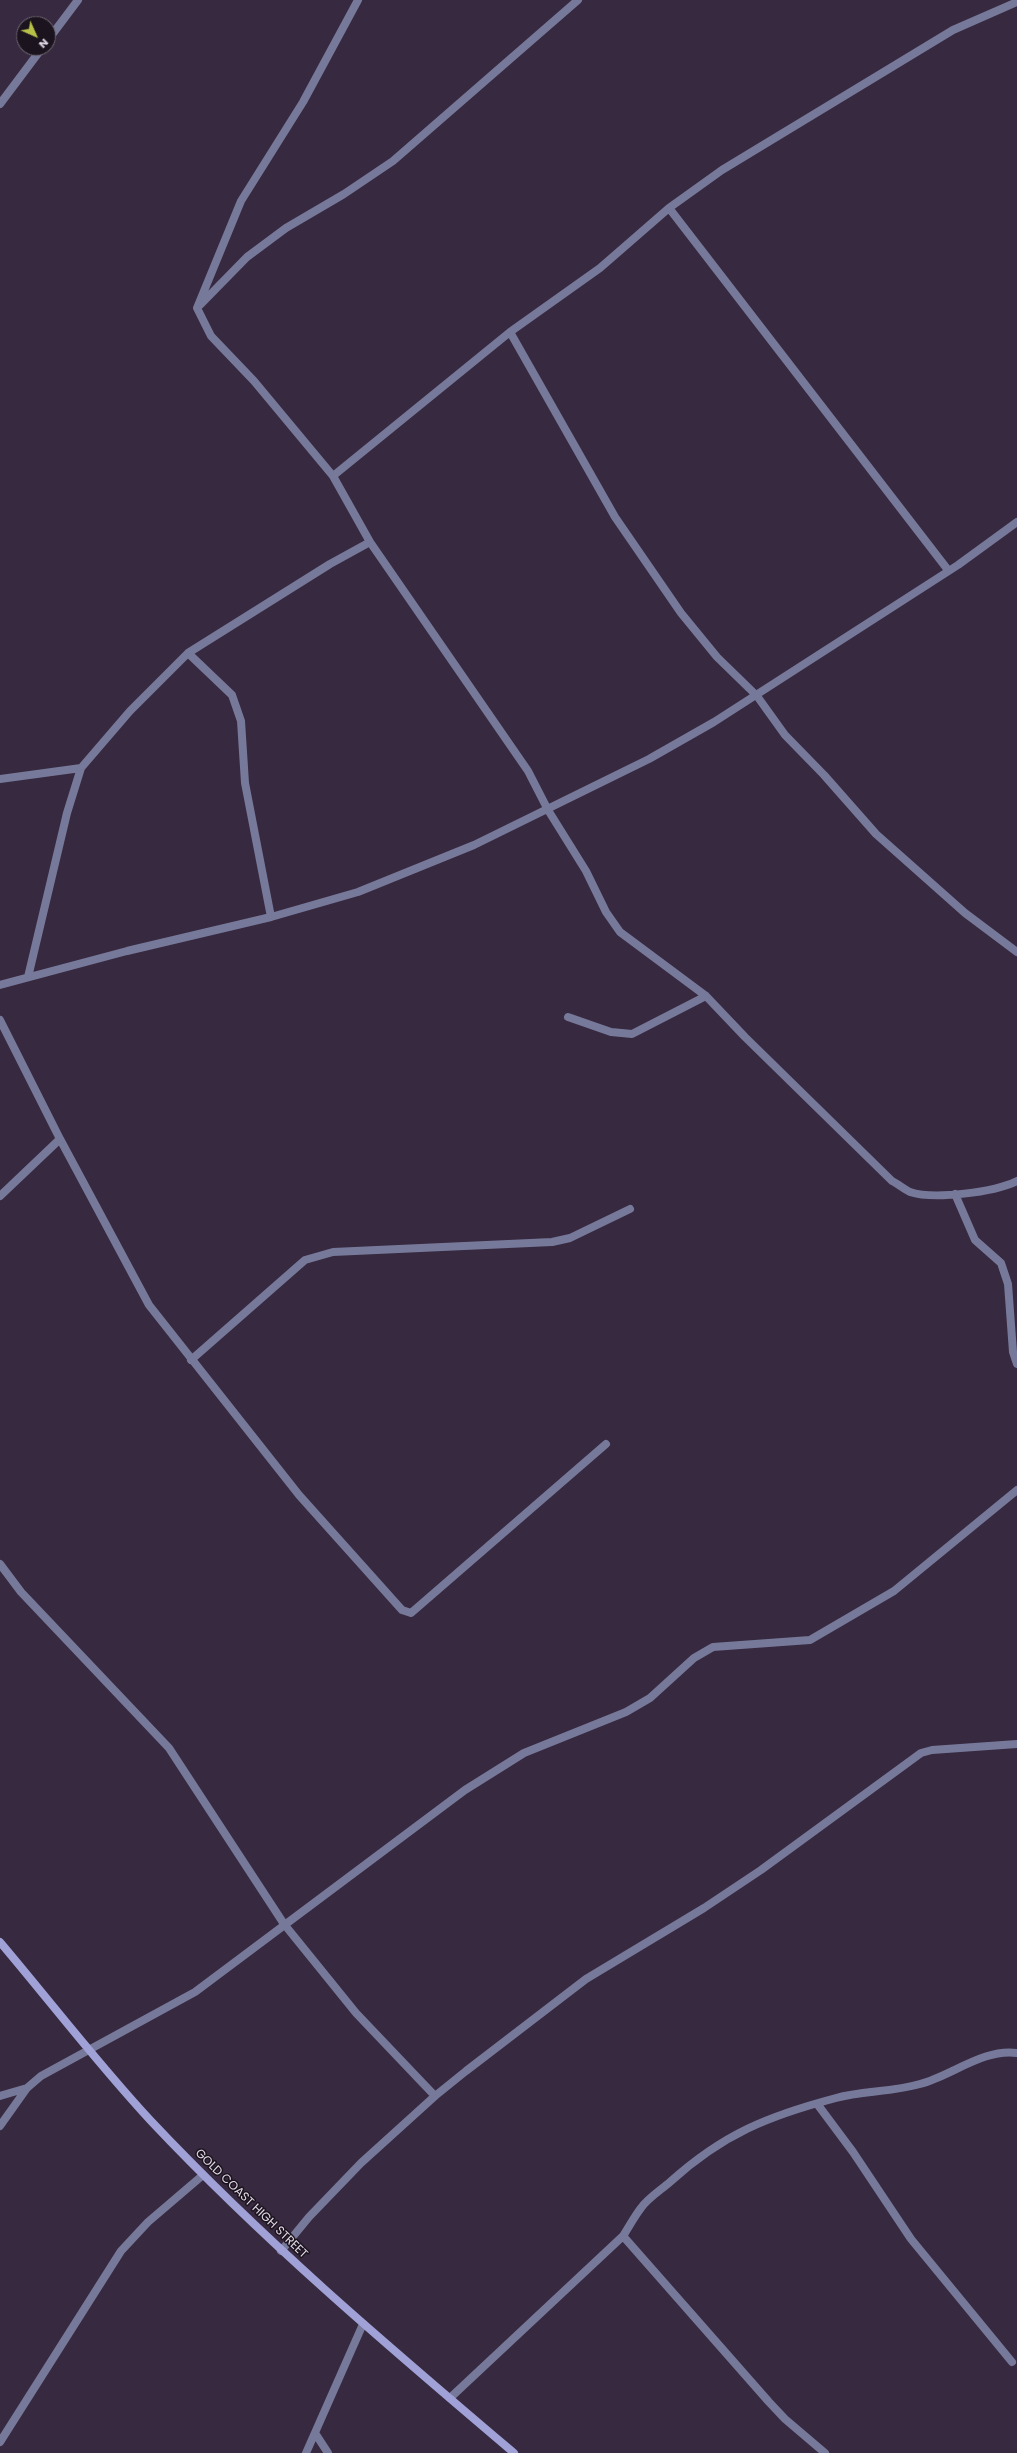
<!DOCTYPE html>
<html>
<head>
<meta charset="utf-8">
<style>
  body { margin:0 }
  #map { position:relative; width:1017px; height:2453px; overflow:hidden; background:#37293f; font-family:Poppins,sans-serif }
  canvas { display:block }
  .north { position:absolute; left:16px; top:16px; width:40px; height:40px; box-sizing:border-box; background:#1b141e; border:1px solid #6b636f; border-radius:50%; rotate:135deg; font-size:11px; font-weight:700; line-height:16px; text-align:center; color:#e3dae8 }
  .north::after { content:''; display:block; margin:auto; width:14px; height:18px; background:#b7c148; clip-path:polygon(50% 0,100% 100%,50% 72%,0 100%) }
</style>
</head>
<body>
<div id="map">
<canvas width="1017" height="2453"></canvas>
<div class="north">N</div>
</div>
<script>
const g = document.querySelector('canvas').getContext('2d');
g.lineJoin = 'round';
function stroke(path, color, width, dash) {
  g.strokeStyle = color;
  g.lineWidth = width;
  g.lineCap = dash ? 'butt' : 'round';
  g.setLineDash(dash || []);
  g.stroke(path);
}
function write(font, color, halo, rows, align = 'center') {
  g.font = font + ' Poppins,sans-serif';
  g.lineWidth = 3;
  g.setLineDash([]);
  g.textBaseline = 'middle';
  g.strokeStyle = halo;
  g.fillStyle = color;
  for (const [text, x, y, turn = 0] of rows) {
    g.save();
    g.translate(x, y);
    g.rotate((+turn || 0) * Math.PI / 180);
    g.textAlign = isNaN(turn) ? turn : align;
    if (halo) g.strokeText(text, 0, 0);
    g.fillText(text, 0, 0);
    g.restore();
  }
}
stroke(new Path2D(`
  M358 0 303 102 241 201 197 308 211 336 254 381 333 476 370 542 528 771 548 810 586 871 606 912 620 932 706 996 745 1037 892 1181C898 1184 904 1189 910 1192 934 1200 995 1192 1017 1181
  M48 40 78 0
  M0 104 42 48
  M669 208 948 570
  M200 305 247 257 286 228 344 194 393 161 578 0
  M510 332 615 517 681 613 717 657 757 696 785 735 824 775 876 834 965 913 1017 952
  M333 476 510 332 600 268 669 208 722 170 953 30 1017 2
  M188 653 232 695 241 721 245 783 271 917
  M0 779 81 768
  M28 977 67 813 81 768 130 711 188 653 330 564 370 542
  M0 985 127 951 271 917 358 892 474 845 649 759 714 722 958 565 1017 522
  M568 1017 611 1032 632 1034 706 996
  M0 1020 60 1139 149 1305 299 1495 402 1610 411 1613 606 1444
  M955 1194 975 1240 1001 1263 1008 1284 1013 1352 1017 1364
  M0 1196 60 1139
  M191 1360 305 1260 333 1252 552 1242 570 1238 630 1209
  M0 1564 21 1592 169 1748 284 1924 356 2013 435 2096
  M0 2096 27 2088
  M818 2105 853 2152 911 2239 1012 2362
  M0 2126 27 2088 41 2076 195 1992 465 1790 524 1753 626 1712 650 1698 694 1658 713 1647 810 1640 894 1591 1017 1490
  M623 2236 769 2402 785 2419 825 2453
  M281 2251 309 2217 361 2163 435 2096 466 2071 586 1979 704 1908 761 1870 921 1753 932 1750 1017 1744
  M450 2398 623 2236C629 2227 634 2217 641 2208 648 2198 661 2190 670 2182 723 2134 768 2116 836 2098 862 2091 892 2092 920 2084 951 2076 984 2048 1017 2053
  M315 2433 328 2453
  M0 2442 121 2251 148 2222 203 2175
  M306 2453 363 2324`), '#77799a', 8);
stroke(new Path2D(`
  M0 1942C50 2001 98 2064 151 2121 264 2241 388 2346 514 2453`), '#a0a2d7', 8);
write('12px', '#e3dae8', '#1b141e', [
  ["GOLD COAST HIGH STREET",251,2204,44]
]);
</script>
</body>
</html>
